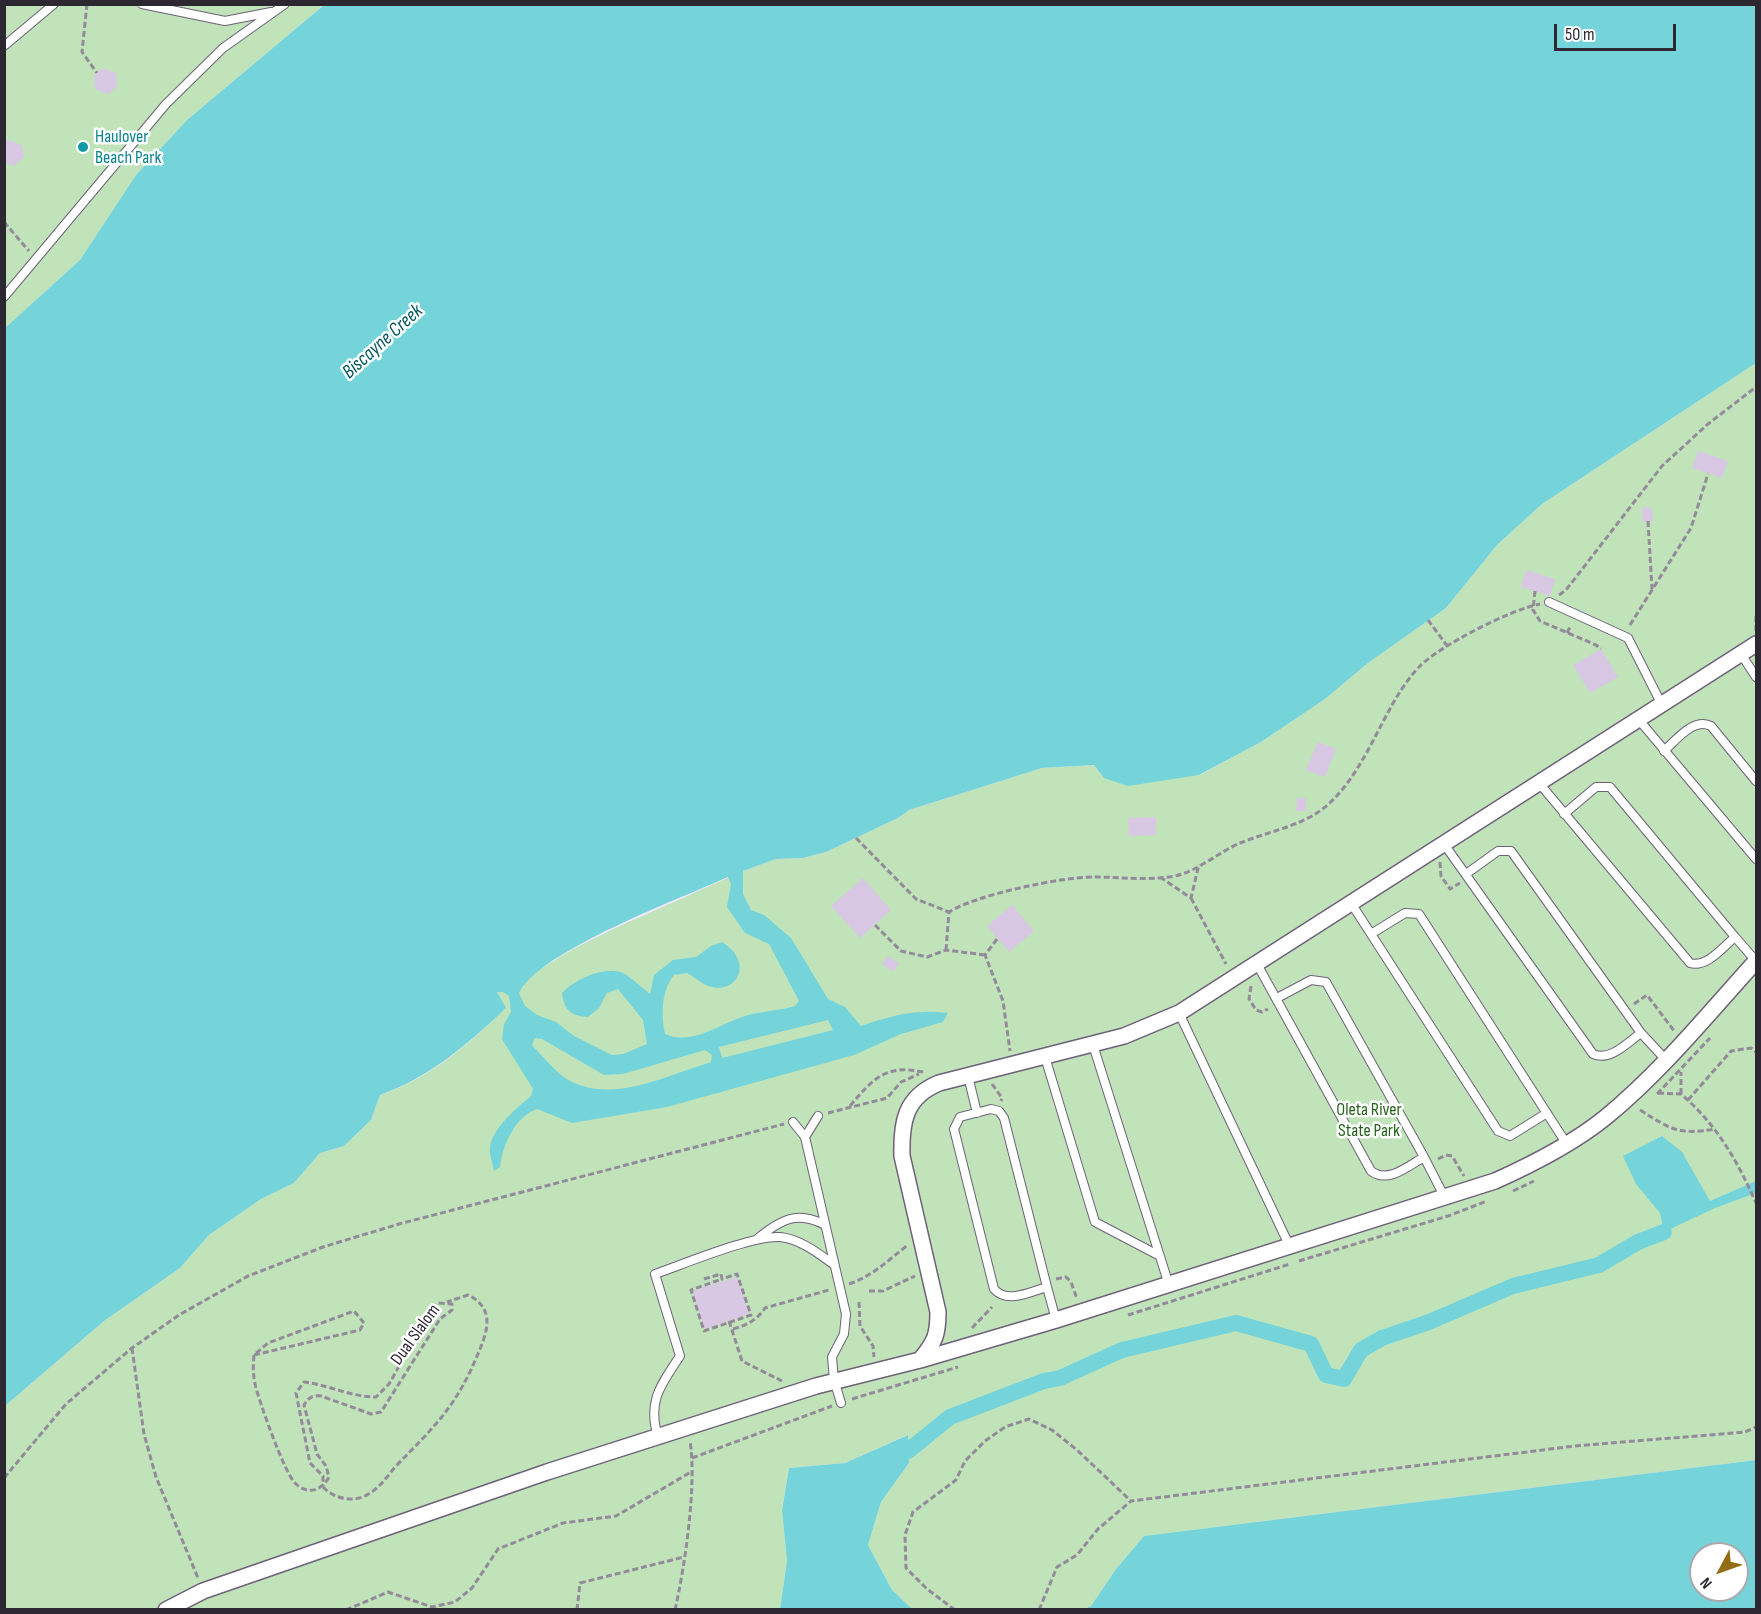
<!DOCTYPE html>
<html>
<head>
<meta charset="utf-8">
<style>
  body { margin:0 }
  #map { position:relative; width:1761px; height:1614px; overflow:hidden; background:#f3e7fd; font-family:"Sofia Sans Condensed",sans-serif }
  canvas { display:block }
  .frame { position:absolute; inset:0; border:6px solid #2d2731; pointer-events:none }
  .north { position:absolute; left:1689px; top:1542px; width:60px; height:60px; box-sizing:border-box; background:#fff; border:2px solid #aba9ad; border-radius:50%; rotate:229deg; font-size:16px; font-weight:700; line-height:24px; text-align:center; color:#2d2731 }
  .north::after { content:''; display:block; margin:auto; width:21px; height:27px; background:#926d14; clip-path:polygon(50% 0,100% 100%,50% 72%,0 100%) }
  .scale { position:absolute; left:1554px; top:24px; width:122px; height:27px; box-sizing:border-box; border:3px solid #2d2731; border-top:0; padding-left:8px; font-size:18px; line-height:21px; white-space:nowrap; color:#2d2731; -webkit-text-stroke:4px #fff; paint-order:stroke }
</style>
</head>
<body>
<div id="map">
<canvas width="1761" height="1614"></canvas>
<div class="frame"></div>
<div class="north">N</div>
<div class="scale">50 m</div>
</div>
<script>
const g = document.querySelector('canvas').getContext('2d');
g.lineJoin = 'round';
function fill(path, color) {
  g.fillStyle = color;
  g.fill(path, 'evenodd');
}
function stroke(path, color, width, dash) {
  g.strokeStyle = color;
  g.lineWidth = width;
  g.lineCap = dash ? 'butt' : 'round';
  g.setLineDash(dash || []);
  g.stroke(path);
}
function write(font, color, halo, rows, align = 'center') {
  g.font = font + ' "Sofia Sans Condensed",sans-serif';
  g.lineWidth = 5;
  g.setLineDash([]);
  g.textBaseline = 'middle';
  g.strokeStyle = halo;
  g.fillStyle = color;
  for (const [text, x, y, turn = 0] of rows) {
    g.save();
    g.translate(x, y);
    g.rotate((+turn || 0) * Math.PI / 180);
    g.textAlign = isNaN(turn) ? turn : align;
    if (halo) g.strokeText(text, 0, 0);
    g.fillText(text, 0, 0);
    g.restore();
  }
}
fill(new Path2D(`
  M5 5H324L187 120 136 175 80 260 5 328Z
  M1756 363V1460L1144 1536 1116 1569 1091 1606 1084 1609 912 1610 892 1590 868 1545 881 1502 909 1463 907 1435 845 1463 789 1468 782 1509 787 1561 780 1609 5 1610V1406L104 1321 180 1268 209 1235 261 1199 294 1183 320 1153 344 1146 371 1120 380 1095C429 1079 469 1044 505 1009L497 992 523 985 534 973 573 949 613 929 743 871 776 859 803 858 826 852 898 818 909 810 1042 768 1094 765 1104 778 1200 775 1261 742 1325 699 1368 663 1446 608 1497 545 1542 504Z`), '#c0e3ba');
fill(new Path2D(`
  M324 5H1756V363L1542 504 1497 545 1446 608 1368 663 1325 699 1261 742 1199 775 1128 786 1104 778 1094 765 1042 768 909 810 898 818 826 852 803 858 776 859 743 871V894L751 910 764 915 791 938 828 999 845 1007 861 1026C891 1016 916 1009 948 1013L943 1022 901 1034 854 1055 667 1107 572 1123 537 1109C515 1117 503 1144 500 1167L494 1171C493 1164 489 1154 490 1148 491 1129 518 1107 531 1096L533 1089 502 1039 504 1024 511 1012 509 996 503 992H497L506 1008C468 1044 429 1078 380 1095L371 1120 344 1146 320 1153 294 1183 261 1199 209 1235 180 1268 104 1321 5 1406V328L80 260 136 175 187 120ZM728 877 731 884 727 907 745 933 769 944 799 1001 795 1006C779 1011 761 1011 745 1016 719 1024 693 1046 665 1034 661 1016 661 991 674 975L687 973C694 977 701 983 708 986 737 996 755 962 722 942L711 946 696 957 673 960 654 975 650 994C641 987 632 978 623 973 605 965 574 980 562 993 564 1010 571 1016 588 1017L599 1008 607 993 618 989 643 1020 647 1044 623 1054 612 1055 574 1036 556 1022 537 1015 525 1006 519 993C539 951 682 898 728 877ZM828 1020 833 1030 722 1058 719 1047ZM535 1038 542 1039 604 1075 623 1074 705 1050 712 1055 711 1062C665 1076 605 1108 561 1075 551 1066 541 1055 532 1045Z
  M1662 1136 1682 1152 1710 1201 1756 1181V1193L1715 1208 1664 1232 1660 1213 1636 1184 1623 1156Z
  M908 1435 909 1463 881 1502 868 1545 892 1590 912 1609H780L787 1561 782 1510 789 1468 845 1463Z
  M1756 1460V1609H1084L1091 1606 1116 1569 1144 1536ZM1701 1554H1737V1590H1701Z`), '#75d4da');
stroke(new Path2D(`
  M908 1451 950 1417 1044 1381 1060 1378 1122 1350 1236 1323 1311 1344 1326 1375 1344 1379 1361 1350 1382 1338 1429 1322 1513 1286 1599 1265 1638 1242 1664 1232`), '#75d4da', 16);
fill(new Path2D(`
  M102 68 116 73 117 86 108 94 95 89 94 76Z
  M8 140 22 145 24 157 14 166 4 162V143Z
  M1698 451 1728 461 1722 478 1692 468Z
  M1651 507 1653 521 1643 522 1641 508Z
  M1526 570 1555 579 1550 596 1521 587Z
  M1601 649 1618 677 1590 693 1573 665Z
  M1318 742 1336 749 1325 777 1306 770Z
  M1297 798H1306V811H1296Z
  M1156 817V835L1129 836 1128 818Z
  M863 878 891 910 860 938 831 906Z
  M1012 905 1034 931 1009 952 987 926Z
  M888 956 899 964 893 972 882 964Z
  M737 1277 749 1314 705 1329 692 1291Z`), '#d8c8e4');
const lane = new Path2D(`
  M142 4 225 21 271 12
  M4 46 54 4
  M4 297 166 104 223 48 285 4
  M1549 602 1628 638 1662 705
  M1741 654 1756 677
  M1639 720 1756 859
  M1664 751C1676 740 1694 717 1711 726L1756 781
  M1539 783 1690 963C1707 968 1723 947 1735 937L1610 787H1596L1564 814
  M1444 844 1593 1054C1610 1062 1628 1042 1641 1033L1511 851H1498L1466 874
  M1351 903 1371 934
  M1735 937 1756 961
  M1257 964 1371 1171C1388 1184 1408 1166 1424 1157L1326 982 1311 980 1277 998
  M1179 1013 1290 1247
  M1641 1033 1666 1060
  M1093 1045 1169 1285
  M1045 1057 1095 1222 1158 1255
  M968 1076 977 1113
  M991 1109 999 1111 1004 1118 1047 1287C1030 1292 1007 1304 994 1289L954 1129 960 1117Z
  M1547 1113 1510 1136 1498 1131 1371 934 1405 913 1419 914 1566 1143
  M793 1122 805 1137 846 1314 844 1334 832 1357 834 1380 841 1403
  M805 1137 818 1116
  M1424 1157 1445 1198
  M757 1239C780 1220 797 1210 825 1225
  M1047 1287 1056 1320
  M658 1437C647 1401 661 1385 680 1356L655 1274C684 1264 753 1235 780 1237 800 1239 818 1253 833 1264`);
const street = new Path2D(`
  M920 1360C935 1342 938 1335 938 1312L902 1156C901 1122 905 1097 939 1083L1124 1036 1179 1013 1756 644
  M166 1610 203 1591 547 1472 816 1386 920 1360 1056 1320 1495 1181C1533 1164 1574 1143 1606 1117 1662 1071 1708 1014 1756 961`);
stroke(lane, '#6e6079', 10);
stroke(street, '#6e6079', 18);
stroke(new Path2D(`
  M87 4 82 52 97 73
  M4 222 29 251
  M1648 521 1652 589
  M1535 591 1533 610 1540 621 1596 645 1601 649
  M1559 595 1566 590 1662 466 1708 424 1756 387
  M1428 620 1448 647
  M1630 625 1691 528 1708 474
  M1756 631V615
  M1567 633 1571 625
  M856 838 916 899 949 912
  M1440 862 1441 876 1450 889 1460 883
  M1160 877 1191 898 1199 864
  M1191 898 1226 964
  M875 925 901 951 927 957 946 950 985 955
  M997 939 985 955 1003 1001 1010 1051
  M946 950 949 912C976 895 1060 877 1094 877 1121 877 1148 881 1175 876 1198 871 1219 852 1240 843 1262 834 1287 829 1308 818 1349 798 1370 744 1391 707 1398 694 1409 677 1420 666 1441 645 1510 610 1540 604
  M1251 986 1249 999 1256 1010 1262 1012 1268 1009
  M1634 1004 1647 995 1675 1032
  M992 1084 1002 1098 1001 1101
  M1658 1093 1681 1094C1717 1125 1737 1160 1756 1203
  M1657 1094 1710 1038
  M1681 1094V1072
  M1688 1100 1731 1051 1751 1048 1756 1052
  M850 1106C873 1079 885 1064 923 1072
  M1640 1110C1672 1130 1678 1135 1716 1129
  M828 1113 887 1098 901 1082 919 1074
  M1438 1159 1446 1155 1452 1156 1464 1176
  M1513 1191 1534 1181
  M1299 1261 1448 1216 1487 1201
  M704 1279 721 1274 722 1279 737 1274 751 1315 704 1331 691 1290 722 1279
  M1056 1279 1066 1277 1071 1282 1077 1299
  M849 1284C873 1276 888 1260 908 1245
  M869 1291H883L915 1276
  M859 1302 860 1326 873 1346 874 1357
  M1128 1315 1290 1264
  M729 1321 742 1361 782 1381
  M972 1328 992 1307
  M733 1329C747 1325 757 1320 765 1308L829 1290
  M132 1348 144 1434 156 1477 198 1578
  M254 1355 360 1330 364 1323 354 1311 268 1343 254 1355C253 1365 253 1374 255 1384 259 1401 284 1472 295 1483 308 1496 322 1490 329 1477L326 1466 317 1454 304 1405C309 1397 313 1395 321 1396L371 1414 381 1412 440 1319 452 1310V1304L438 1303 432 1308 389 1384 376 1397C351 1397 329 1385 304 1382L296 1393 310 1463 323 1476V1487
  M852 1399 958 1367
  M692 1458 832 1406
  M4 1478 66 1404 132 1348 179 1315 248 1276 323 1247 399 1224 784 1124
  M323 1487C334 1499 352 1502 365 1496 379 1489 386 1478 395 1467 437 1424 457 1406 480 1349 489 1327 493 1307 468 1295L447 1302
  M346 1610 388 1592 432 1607 455 1602 472 1588 498 1549 563 1523 616 1516 691 1472
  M577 1610 580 1583 684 1557
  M675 1610C685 1566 697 1484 690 1441
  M955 1610 927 1589 906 1568 905 1535 913 1512 956 1480 965 1461 985 1441 1005 1427 1029 1419 1052 1430 1077 1450 1131 1501
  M1039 1610 1057 1567 1077 1555 1098 1529 1131 1501 1575 1446 1745 1432 1756 1427`), '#938a9a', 3, [6, 3]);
stroke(lane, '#fff', 8);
stroke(street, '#fff', 15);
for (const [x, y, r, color] of [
  [83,147,6,"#0f9aa8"]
]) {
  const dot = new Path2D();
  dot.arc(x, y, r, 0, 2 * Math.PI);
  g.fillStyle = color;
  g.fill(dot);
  stroke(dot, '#fff', 2);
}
write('18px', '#0d838f', '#fff', [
  ["Haulover",95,137],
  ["Beach Park",95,158]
], 'left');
write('18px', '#27641e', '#fff', [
  ["Oleta River",1369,1110],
  ["State Park",1369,1131]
]);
write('18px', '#2d2731', '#fff', [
  ["Dual Slalom",416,1335,-54]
]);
write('italic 20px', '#005a5f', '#fff', [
  ["Biscayne Creek",383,342,-42]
]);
</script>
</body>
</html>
